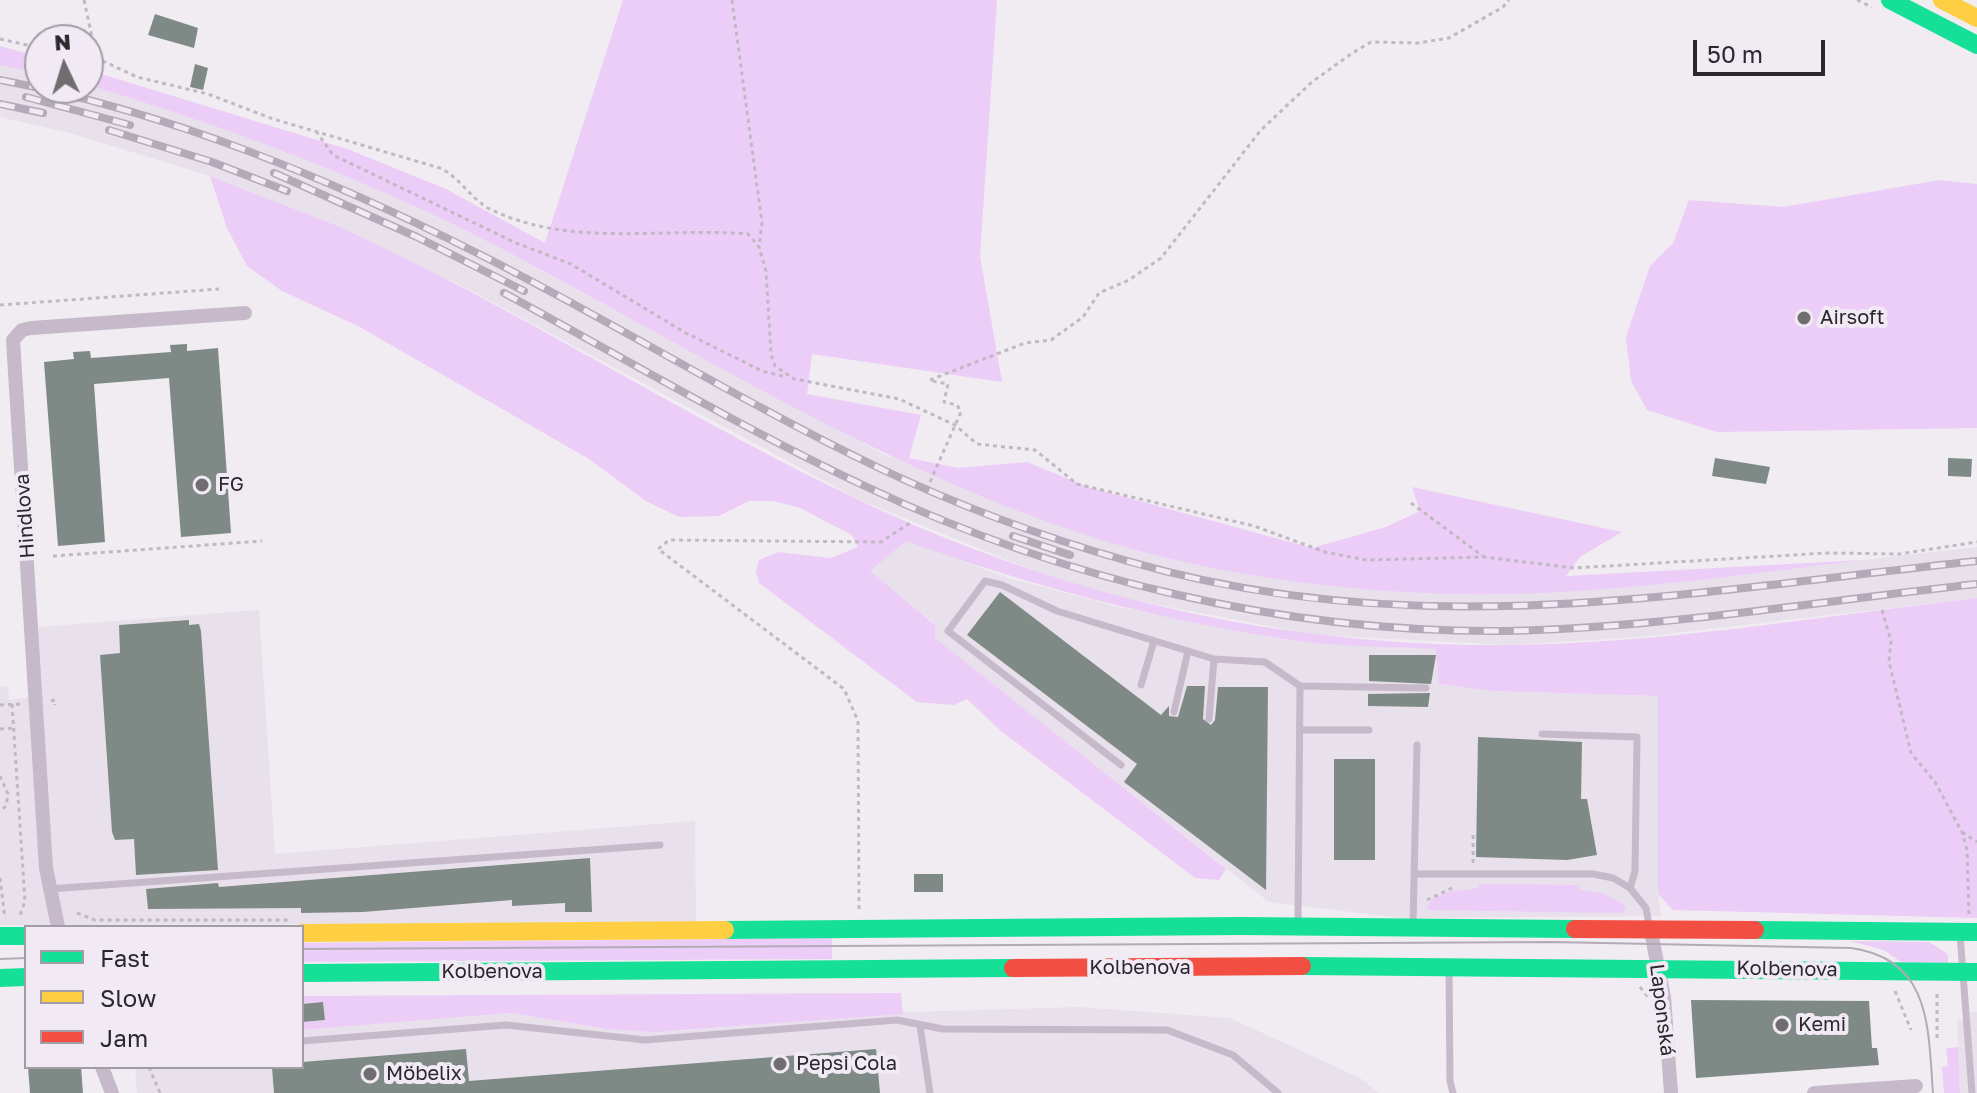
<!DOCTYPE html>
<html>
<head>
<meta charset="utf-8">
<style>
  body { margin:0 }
  #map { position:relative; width:1977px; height:1093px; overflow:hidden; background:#f0ecf1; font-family:"Golos Text",sans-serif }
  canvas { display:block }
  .legend { position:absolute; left:24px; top:925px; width:280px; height:144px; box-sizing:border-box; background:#f1e9f4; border:2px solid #a29ca4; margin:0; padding:10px 14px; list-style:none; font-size:24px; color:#2b282c }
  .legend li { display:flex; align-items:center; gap:16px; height:40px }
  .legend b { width:40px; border:2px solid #a29ca4 }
  .north { position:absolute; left:24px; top:24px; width:80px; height:80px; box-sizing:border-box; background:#f1e9f4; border:2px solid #a29ca4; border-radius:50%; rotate:356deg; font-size:22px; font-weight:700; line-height:32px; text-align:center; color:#2b282c }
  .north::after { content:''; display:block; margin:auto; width:28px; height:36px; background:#706d71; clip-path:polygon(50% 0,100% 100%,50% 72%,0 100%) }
  .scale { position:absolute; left:1693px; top:40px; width:132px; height:36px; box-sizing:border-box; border:4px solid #2b282c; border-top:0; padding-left:10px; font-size:24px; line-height:28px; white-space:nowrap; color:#2b282c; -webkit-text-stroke:6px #f1e9f4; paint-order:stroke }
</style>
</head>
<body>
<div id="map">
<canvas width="1977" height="1093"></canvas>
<ul class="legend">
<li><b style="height:10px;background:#16e098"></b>Fast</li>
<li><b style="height:10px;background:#ffcf43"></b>Slow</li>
<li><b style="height:10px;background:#f24e42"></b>Jam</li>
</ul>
<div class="north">N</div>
<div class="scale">50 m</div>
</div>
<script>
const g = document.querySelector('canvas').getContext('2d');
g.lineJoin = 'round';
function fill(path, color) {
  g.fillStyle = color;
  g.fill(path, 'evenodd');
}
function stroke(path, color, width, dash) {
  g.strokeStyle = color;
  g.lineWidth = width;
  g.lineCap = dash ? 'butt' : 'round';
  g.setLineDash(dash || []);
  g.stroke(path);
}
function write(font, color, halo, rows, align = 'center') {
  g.font = font + ' "Golos Text",sans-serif';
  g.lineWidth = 8;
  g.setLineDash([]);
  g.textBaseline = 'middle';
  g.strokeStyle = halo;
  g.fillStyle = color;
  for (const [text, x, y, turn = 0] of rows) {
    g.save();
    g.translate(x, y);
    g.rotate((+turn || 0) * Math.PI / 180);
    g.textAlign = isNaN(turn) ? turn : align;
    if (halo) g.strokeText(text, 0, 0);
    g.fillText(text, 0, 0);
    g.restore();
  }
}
fill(new Path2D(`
  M0 65 40 74V88H88V85L226 127 358 179 494 245 883 454 1071 530 1130 547 1321 584 1508 594 1636 586 1977 547V598L1640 637 1509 645 1315 635 1117 597 1054 579 860 500 470 290 338 226 210 176 70 133 0 117Z
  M906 540 1006 577 1114 606 1286 640 1437 649 1439 684 1492 691 1659 696 1658 894 1661 916 1402 918 1269 902 934 638 935 624 869 572Z
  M259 610 275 854 695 821 696 923 0 925V687L8 686 9 700 30 697 25 628Z
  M1078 1007 1230 1018 1360 1078 1379 1093H137L135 1067H302V1030L511 1013 606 1029 678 1031 913 1012Z
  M1970 1012H1977V1093H1960L1957 1020H1970Z`), '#e8e0eb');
fill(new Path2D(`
  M623 0H997L980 256 1002 382 812 354 807 394 921 415 909 458 958 468 1027 462 1088 487 1312 548 1386 527 1420 511 1412 487 1622 532 1580 557 1566 576 1864 560C1745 574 1626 592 1506 594 1361 596 1206 577 1068 529 864 459 683 343 492 244 362 177 228 127 88 85V70L350 150 446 189 545 243Z
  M0 46 40 57V74L0 65Z
  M210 176 338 226 407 259C575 343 735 446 907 522 1096 604 1299 647 1505 645 1663 644 1821 616 1977 598V918L1673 910 1658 894V696L1492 691 1439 684 1436 649C1386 646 1333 647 1284 639 1154 619 1029 585 906 541L870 571 935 625V638L1226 869 1219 880 1195 878 1001 731 967 699 954 705 917 702 759 583 756 572 759 560 778 552 831 558 858 547 852 535 800 508 773 501H749L719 516 679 517 646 501 589 459 358 326 282 291 247 266 227 228Z
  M1940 180 1977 184V428L1717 432 1647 410 1631 381 1626 337 1650 266 1673 243 1689 200 1783 207Z
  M1479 884 1580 885V890C1599 891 1611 895 1626 907L1623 913 1429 910 1427 907 1432 899 1449 892 1479 888Z
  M832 938V959L302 962V943Z
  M1850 941 1929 942 1948 954V963L1901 962 1884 950Z
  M901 993 903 1014 655 1032 606 1029 511 1013 302 1030V1022L325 1020 323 1002 302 1004V996Z
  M1958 1047 1960 1093H1944L1942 1067 1948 1066 1946 1048Z`), '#eccdf8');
fill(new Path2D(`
  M155 14 198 28 194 48 148 35Z
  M195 64 208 68 203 90 190 87Z
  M187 344V351L218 348 231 533 181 537 169 378 94 384 105 542 58 546 44 362 74 359 73 352 90 351 91 358 171 352 170 345Z
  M1715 458 1770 467 1766 484 1712 476Z
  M1948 458 1972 459 1971 477 1948 476Z
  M1000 592 1161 715 1169 706V716L1178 717 1187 686H1205L1203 719 1211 725 1215 720 1218 687H1268L1266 890 1124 782 1137 764 967 635Z
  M189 620V625L199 624 201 631 218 870 136 875 134 839 115 840 112 832 100 655 120 653 119 625Z
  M1369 655H1436L1431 684 1369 681Z
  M1430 693 1428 707 1368 706V694Z
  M1478 737 1582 742 1581 799H1587L1597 855 1567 860 1476 857Z
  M1334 759H1375V860H1334Z
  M590 858 592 912H565V903L512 906V900L363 912 301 913V908L148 909 146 889 218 883 219 887Z
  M914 874H943V892H914Z
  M1691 1000 1869 1001 1872 1048H1877L1879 1065 1696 1078Z
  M323 1002 325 1020 302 1022V1004Z
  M466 1049 469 1081 876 1049 880 1093H274L272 1067H302V1062Z
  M28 1067H81L83 1093H30Z`), '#7f8a87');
stroke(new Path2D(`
  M84 0 96 55
  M732 0 762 223 759 246
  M1857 0 1872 7
  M0 39 40 48
  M88 54 137 77 208 94 273 119 440 168C461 178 472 201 492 210 571 248 664 227 748 234L759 247 766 271 771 354 775 366 794 379 899 399 955 425 977 444 1035 450 1077 484 1254 526 1325 552 1367 560 1484 557 1574 568 1827 553 1899 554 1977 542
  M316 131 333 155 516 243 571 264 684 332 762 371 786 377
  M0 305 219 289
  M930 380 1025 343 1051 340 1083 317 1099 293 1129 280 1161 258 1261 130 1312 82 1351 54 1371 42 1418 43 1449 38 1503 7 1509 0
  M930 482 961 412 957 405 944 402 948 384 932 381
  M1411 503 1484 557
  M53 556 262 541
  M1882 610 1891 641 1889 661 1911 753 1935 782 1962 832 1967 850 1969 914
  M51 701 55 700V705
  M12 704 25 901 20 915
  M0 705 20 704
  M0 729 14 728
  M0 776 8 794 6 806 0 811
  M1962 832 1977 842
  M1473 863V835
  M0 878 5 918
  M1427 900 1452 888
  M859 909 858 721 844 689 658 549 669 540 881 542 913 521
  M77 913 95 920H288
  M1640 987 1649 998
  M1895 991 1911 1030
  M1937 1038V990
  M149 1067 160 1093`), '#c0b9c4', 3, [4, 4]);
stroke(new Path2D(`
  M1141 685 1154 641
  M1300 686 1426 688
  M1174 712 1188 651
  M1209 719 1214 659
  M1301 730H1369
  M1542 734 1637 737 1635 871 1630 888 1646 908 1649 925
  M1121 765 948 631 985 581 1002 585 1057 611 1214 659 1265 662 1300 686 1298 923
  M1414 874H1593L1613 878 1630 888
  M49 889 660 845
  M1413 925 1417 745
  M1960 934 1972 1093
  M1449 967 1450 1081 1453 1093
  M920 1026 930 1093
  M302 1041 506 1025 645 1040 897 1020 943 1029 1167 1030 1233 1055 1278 1093`), '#c6b9ca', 7);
stroke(new Path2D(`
  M58 927 46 868 13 340 22 330 31 328 245 313
  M1650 927 1664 997 1671 1093
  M102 1067 112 1093
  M1814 1093 1916 1086`), '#c6b9ca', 14);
stroke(new Path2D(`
  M1890 0 1977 45
  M725 930 1240 926 1575 929
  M1755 930 1977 932
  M0 936H26
  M1302 966 1977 972
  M302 973 1013 968
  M0 978 26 977`), '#16e098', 18);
stroke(new Path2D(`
  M1942 0 1977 18
  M302 933 725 930`), '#ffcf43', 18);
stroke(new Path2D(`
  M1575 929 1755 930
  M1013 968 1302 966`), '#f24e42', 18);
stroke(new Path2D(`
  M302 949 1552 942 1851 948C1932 959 1928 1029 1933 1093
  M0 959 26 958`), '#b2aab6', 2);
const rail = new Path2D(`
  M0 80C169 112 329 178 481 255 615 323 743 403 879 468 957 505 1040 536 1124 560 1415 646 1685 592 1977 561
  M26 97 130 125
  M0 104 43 113
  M109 130 212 162 287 191
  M274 173 417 237 524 291
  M504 293C624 358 743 429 867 487 1066 581 1285 633 1506 631 1663 628 1820 601 1977 584
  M1013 536 1070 555`);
stroke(rail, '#b2aab6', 8);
stroke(rail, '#f1e9f4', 5, [15]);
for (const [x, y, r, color] of [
  [1804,318,8,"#706d71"],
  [202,485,8,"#706d71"],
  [1782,1025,8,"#706d71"],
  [780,1064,8,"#706d71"],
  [370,1074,8,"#706d71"]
]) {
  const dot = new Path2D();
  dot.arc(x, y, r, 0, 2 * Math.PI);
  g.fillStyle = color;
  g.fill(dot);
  stroke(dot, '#f1e9f4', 3);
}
write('20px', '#2b282c', '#f1e9f4', [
  ["Airsoft",1820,318],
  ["FG",218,485],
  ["Kemi",1798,1025],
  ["Pepsi Cola",796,1064],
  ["Möbelix",386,1074]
], 'left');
write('20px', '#2b282c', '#f1e9f4', [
  ["Hindlova",25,516,-94],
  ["Kolbenova",1140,968],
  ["Kolbenova",1787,969,1],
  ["Kolbenova",492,972],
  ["Laponská",1662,1010,83]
]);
</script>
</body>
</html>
